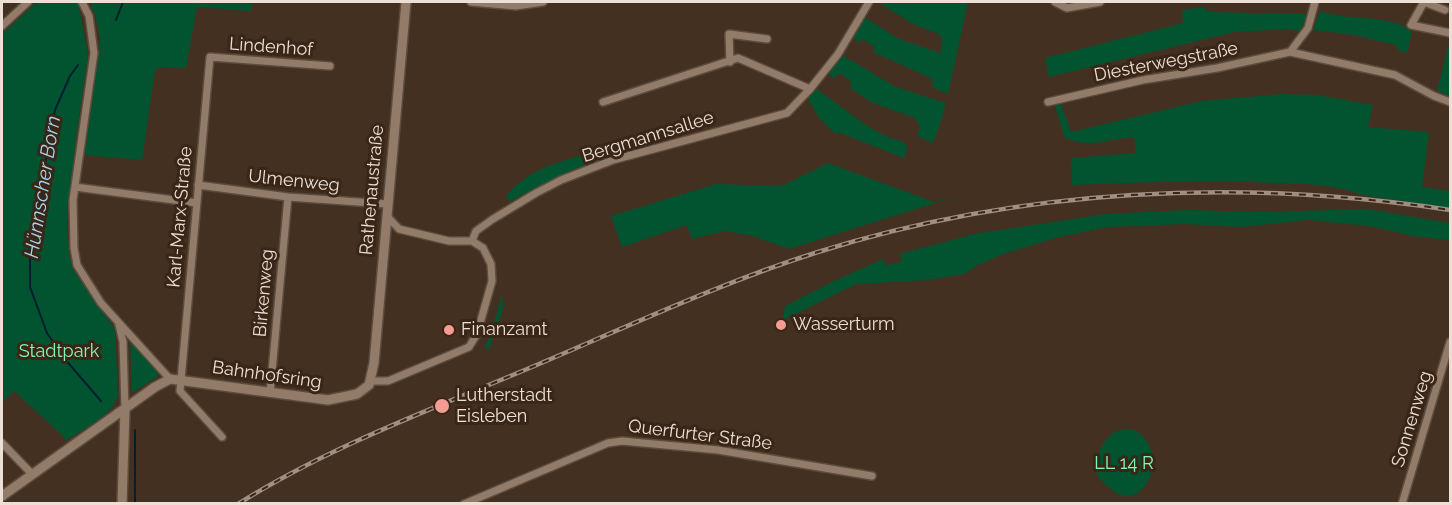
<!DOCTYPE html>
<html>
<head>
<meta charset="utf-8">
<style>
  body { margin:0 }
  #map { position:relative; width:1452px; height:505px; overflow:hidden; background:#443020; font-family:Raleway,sans-serif }
  canvas { display:block }
  .frame { position:absolute; inset:0; border:3px solid #ecdfd5; pointer-events:none }
</style>
</head>
<body>
<div id="map">
<canvas width="1452" height="505"></canvas>
<div class="frame"></div>
</div>
<script>
const g = document.querySelector('canvas').getContext('2d');
g.lineJoin = 'round';
function fill(path, color) {
  g.fillStyle = color;
  g.fill(path, 'evenodd');
}
function stroke(path, color, width, dash) {
  g.strokeStyle = color;
  g.lineWidth = width;
  g.lineCap = dash ? 'butt' : 'round';
  g.setLineDash(dash || []);
  g.stroke(path);
}
function write(font, color, halo, rows, align = 'center') {
  g.font = font + ' Raleway,sans-serif';
  g.lineWidth = 6;
  g.setLineDash([]);
  g.textBaseline = 'middle';
  g.strokeStyle = halo;
  g.fillStyle = color;
  for (const [text, x, y, turn = 0] of rows) {
    g.save();
    g.translate(x, y);
    g.rotate((+turn || 0) * Math.PI / 180);
    g.textAlign = isNaN(turn) ? turn : align;
    if (halo) g.strokeText(text, 0, 0);
    g.fillText(text, 0, 0);
    g.restore();
  }
}
fill(new Path2D(`
  M37 2H78L88 54 77 131 69 206 67 226 69 252 72 267 82 283 115 329 118 395C112 417 84 429 65 441L64 437 14 391 2 403V34Z
  M89 2H252L251 11 197 7 186 68 161 67 155 70 142 160 85 155 100 37 95 15Z
  M878 2H968L948 94 932 87 933 79 873 52 875 47 862 39 859 43 853 38 864 17 899 39 941 53 942 39 939 34 911 23Z
  M1204 7 1208 12 1305 14 1307 16 1300 31 1287 29 1235 32 1049 77 1045 58 1183 23 1182 10Z
  M1320 11C1345 21 1394 14 1412 32L1407 53 1399 51 1396 45 1354 35 1313 30Z
  M1450 40V96L1437 91Z
  M842 55 896 87 946 103 940 124 933 143 917 136 920 127 915 118 873 103 850 88 851 81 839 73 834 78 828 74Z
  M816 89C839 103 876 138 902 141L908 147 904 158 838 132 837 135 820 119 808 99Z
  M1282 94 1317 95 1373 105 1368 127 1429 132 1422 187 1450 191V209L1362 195C1335 184 1304 184 1275 183 1207 179 1140 183 1072 185L1071 158 1136 153 1134 137C1107 139 1093 149 1065 138L1055 106 1061 104 1071 132 1202 101Z
  M610 148 614 149 616 156C579 167 544 182 510 202L506 196C530 165 574 158 610 148Z
  M828 163 934 202 957 196 789 249 753 236 725 231 692 239 687 225 622 247 611 216 716 184 782 186Z
  M1367 209 1450 223V240L1418 237 1369 226 1308 220 1241 227 1185 224 1107 227 1059 237 1003 254 978 265 964 274 928 280 856 284 783 320 785 306 832 282 883 259 886 266 902 261 900 254 974 234 1106 214 1187 210 1265 212Z
  M502 294 503 309 489 350 485 347 492 330Z
  M130 339 160 368 157 377 132 393Z
  M1131 429C1168 442 1153 505 1120 495 1117 494 1112 490 1109 487 1103 484 1096 476 1096 469 1095 456 1104 437 1117 431 1121 429 1127 430 1131 429Z`), '#025430');
stroke(new Path2D(`
  M116 20 123 2
  M78 65 70 76 55 110 30 246V287L47 333 64 358 101 401
  M135 504V430`), '#021e2f', 2);
const minor = new Path2D(`
  M82 2 89 16 94 53 73 200 74 248 77 265 101 303 170 379
  M471 2 516 6 543 2
  M1055 2 1067 8 1100 2
  M1424 2 1411 25 1450 33
  M1424 2 1445 10
  M2 26 28 2
  M1290 52 1308 28 1315 2
  M730 62 729 34 767 39
  M603 102 738 58 810 89
  M1048 102 1143 80 1217 68 1290 52 1395 75 1434 96 1450 102
  M198 185 288 197 387 204
  M75 187 197 203
  M472 241 476 231 493 219 536 193 561 180 613 160 787 113 810 89 838 54 869 2
  M119 325 123 342 125 409
  M372 381H388L469 347 477 334 492 281 491 264 483 248 472 241H449L399 229 387 216
  M270 393 288 197
  M222 437 180 391 210 57 330 66
  M2 443 31 473
  M464 504 608 443 622 441 718 450 872 476
  M1402 504 1450 342`);
const secondary = new Path2D(`
  M2 496 155 387 170 379 328 400 357 394 369 385 374 363 406 2
  M122 504 125 409`);
stroke(minor, '#5c4c3d', 10);
stroke(secondary, '#5c4c3d', 12);
stroke(minor, '#927b69', 7);
stroke(secondary, '#927b69', 9);
const rail = new Path2D(`
  M238 504C332 445 438 407 539 364 631 325 723 282 818 252 1022 188 1241 178 1450 210`);
stroke(rail, '#9f8f82', 4.5);
stroke(rail, '#392617', 2, [7]);
for (const [x, y, r, color] of [
  [781,325,6,"#f59c92"],
  [449,330,6,"#f59c92"],
  [442,406,8,"#f59c92"]
]) {
  const dot = new Path2D();
  dot.arc(x, y, r, 0, 2 * Math.PI);
  g.fillStyle = color;
  g.fill(dot);
  stroke(dot, '#392617', 2);
}
write('18px', '#ecdfd5', '#392617', [
  ["Lindenhof",271,47,4],
  ["Diesterwegstraße",1166,62,-11],
  ["Bergmannsallee",648,137,-17],
  ["Ulmenweg",294,181,6],
  ["Rathenaustraße",372,190,-85],
  ["Karl-Marx-Straße",180,217,-85],
  ["Birkenweg",264,293,-85],
  ["Bahnhofsring",267,375,8],
  ["Sonnenweg",1412,419,-73],
  ["Querfurter Straße",700,435,7]
]);
write('18px', '#ecdfd5', '#392617', [
  ["Wasserturm",793,325],
  ["Finanzamt",461,330],
  ["Lutherstadt",456,396],
  ["Eisleben",456,417]
], 'left');
write('18px', '#80fab3', '#392617', [
  ["Stadtpark",59,352],
  ["LL 14 R",1124,464]
]);
write('italic 20px', '#aad3f0', '#392617', [
  ["Hünnscher Born",43,187,-81]
]);
</script>
</body>
</html>
